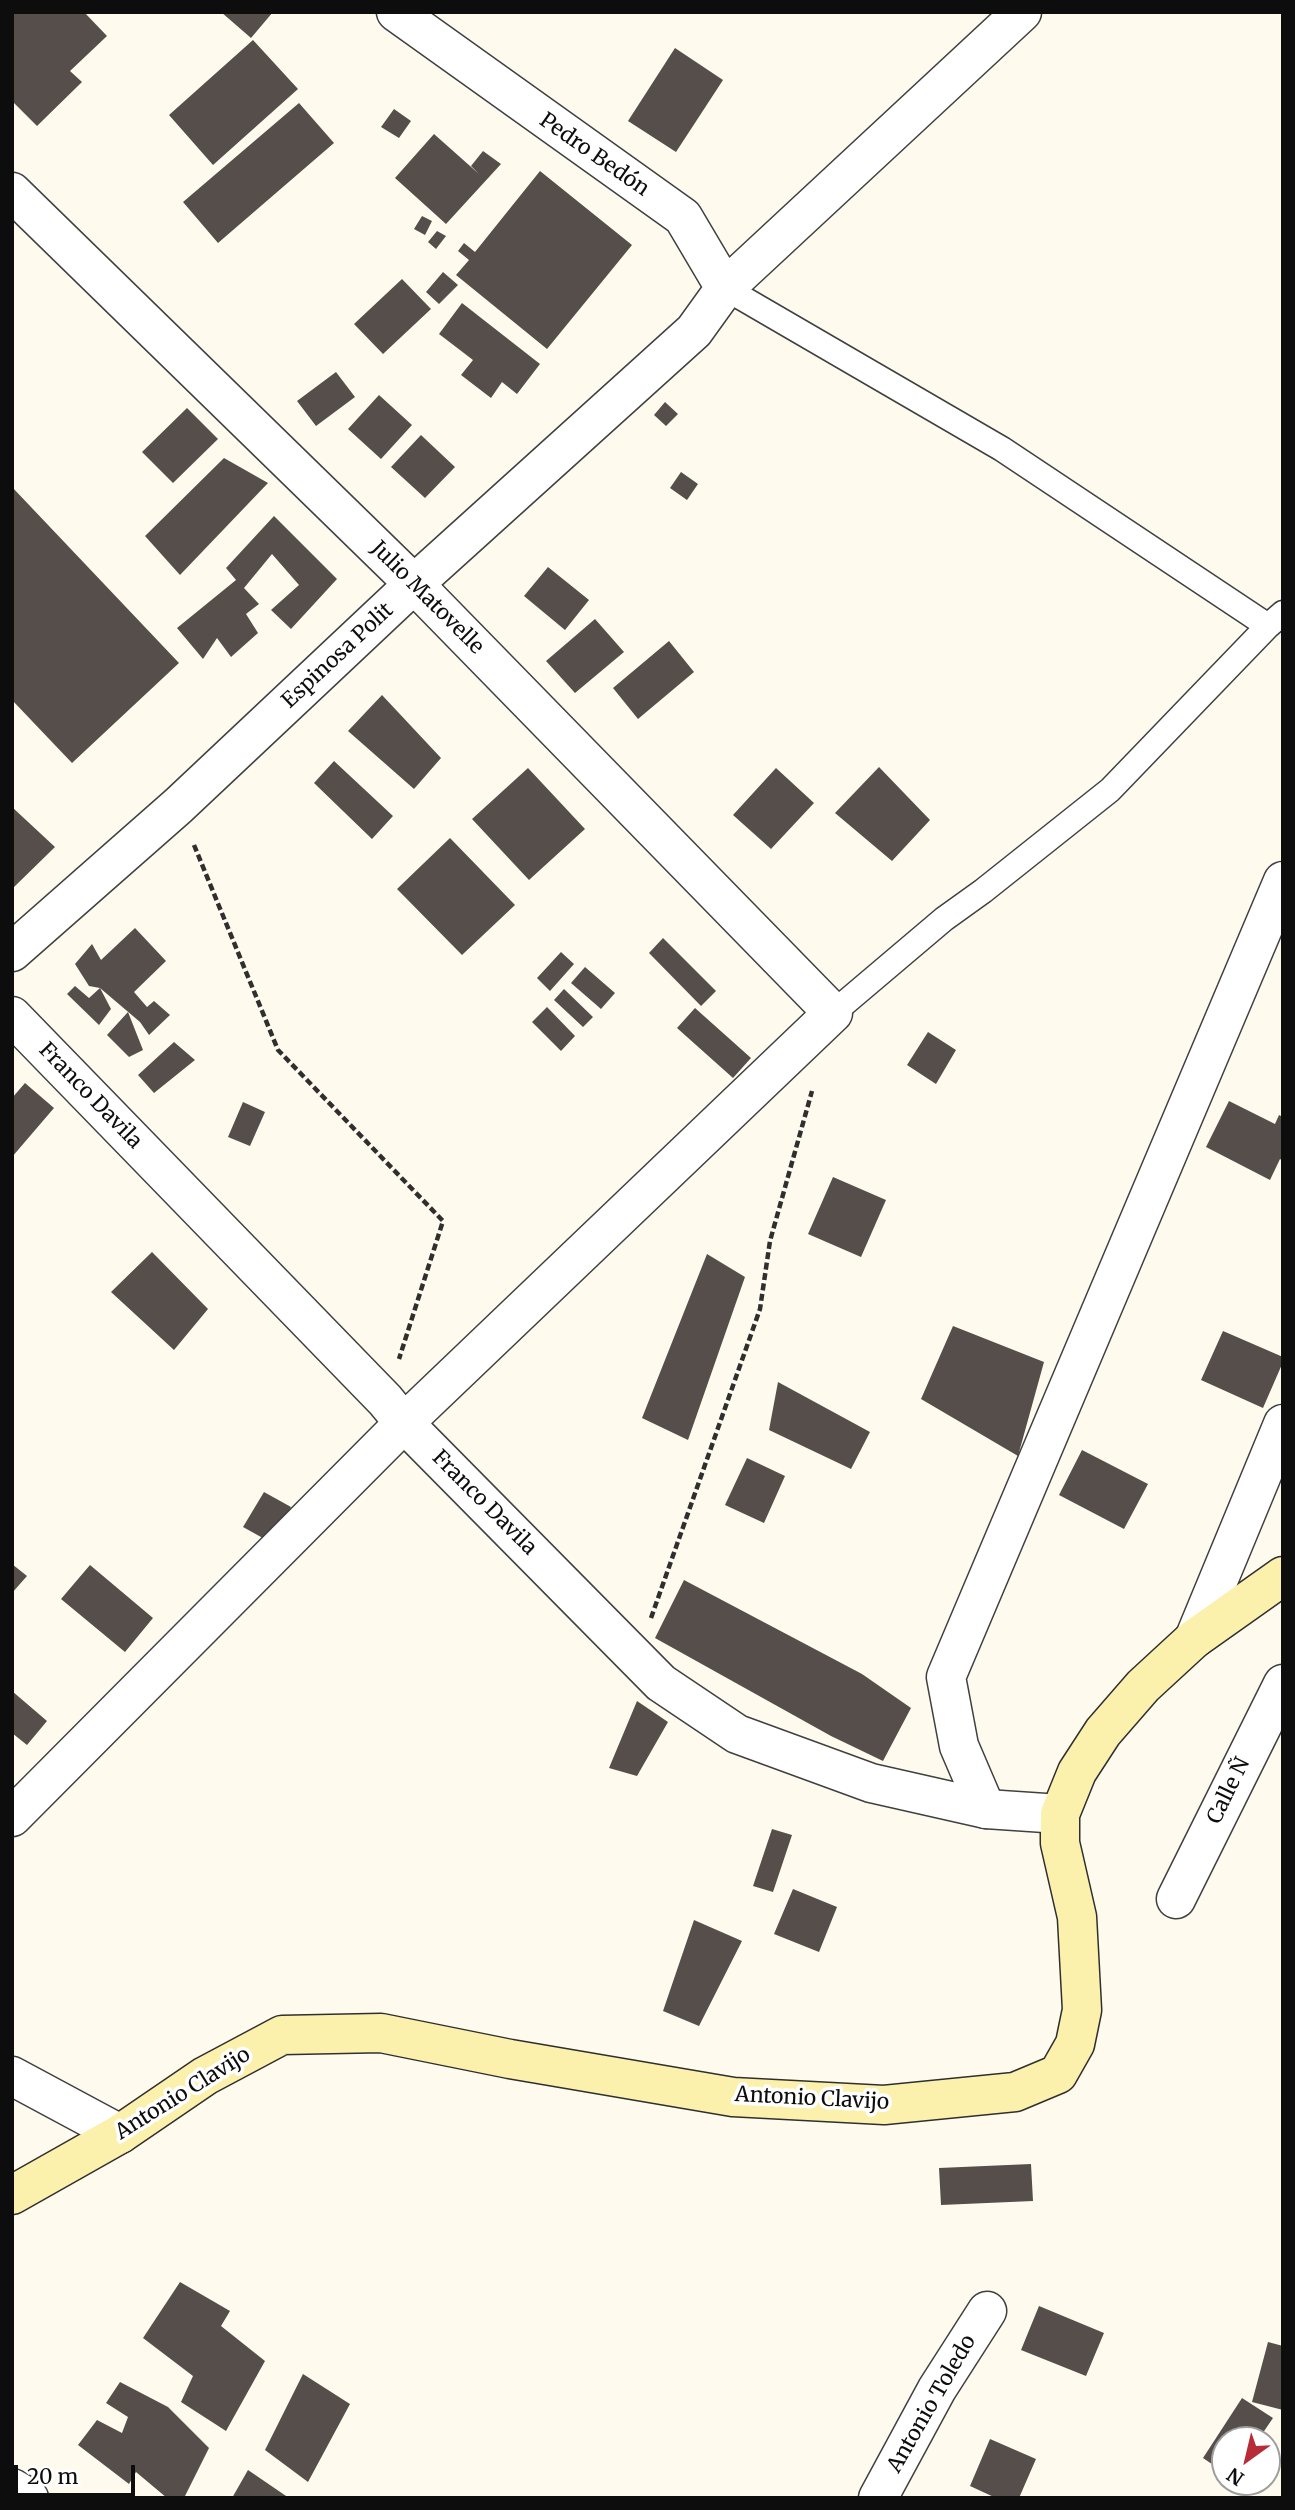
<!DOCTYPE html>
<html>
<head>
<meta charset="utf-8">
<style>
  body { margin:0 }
  #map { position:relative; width:1295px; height:2510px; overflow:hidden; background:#fefbee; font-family:Merriweather,serif }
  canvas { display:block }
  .frame { position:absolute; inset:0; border:14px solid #0d0d0d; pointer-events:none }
  .north { position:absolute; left:1211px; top:2426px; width:70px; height:70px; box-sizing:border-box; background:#fff; border:2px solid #9e9e9e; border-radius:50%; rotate:214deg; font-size:19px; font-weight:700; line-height:28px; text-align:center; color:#0d0d0d }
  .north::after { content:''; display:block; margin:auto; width:24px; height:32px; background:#b72c37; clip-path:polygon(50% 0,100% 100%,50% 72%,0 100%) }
  .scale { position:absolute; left:14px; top:2465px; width:121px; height:32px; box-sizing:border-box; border:4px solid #0d0d0d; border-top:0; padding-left:9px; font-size:21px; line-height:24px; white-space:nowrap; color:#0d0d0d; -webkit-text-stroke:5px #fff; paint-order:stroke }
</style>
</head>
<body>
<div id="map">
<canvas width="1295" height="2510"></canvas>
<div class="frame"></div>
<div class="north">N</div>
<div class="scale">20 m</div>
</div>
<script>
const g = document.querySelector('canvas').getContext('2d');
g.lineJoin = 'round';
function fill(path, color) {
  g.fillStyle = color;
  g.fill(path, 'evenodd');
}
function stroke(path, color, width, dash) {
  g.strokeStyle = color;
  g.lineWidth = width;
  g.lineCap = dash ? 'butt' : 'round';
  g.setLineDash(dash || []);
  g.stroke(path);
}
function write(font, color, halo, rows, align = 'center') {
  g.font = font + ' Merriweather,serif';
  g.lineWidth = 7;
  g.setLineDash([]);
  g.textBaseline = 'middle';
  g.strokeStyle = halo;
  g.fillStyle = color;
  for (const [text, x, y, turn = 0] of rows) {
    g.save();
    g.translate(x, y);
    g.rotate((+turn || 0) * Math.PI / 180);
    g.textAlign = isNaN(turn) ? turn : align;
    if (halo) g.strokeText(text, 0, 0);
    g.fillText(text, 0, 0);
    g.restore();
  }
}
fill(new Path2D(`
  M12 12H84L107 36 70 71 82 82 37 126 12 101Z
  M221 12H273L251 38Z
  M253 40 298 89 213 165 169 115Z
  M675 48 723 80 676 152 628 121Z
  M299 103 334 143 218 243 183 202Z
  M394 109 411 121 399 138 381 127Z
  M434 134 479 174 471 166 483 151 501 164 446 224 395 178Z
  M540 171 632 245 547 349 456 275 469 260 458 251 464 243 475 252Z
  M422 216 432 221 425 235 414 229Z
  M437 231 446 236 436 249 428 242Z
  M443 272 458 285 439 304 426 292Z
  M402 279 431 309 383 354 354 324Z
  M462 303 540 364 517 394 502 382 491 398 461 375 473 360 439 334Z
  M336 372 355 397 316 426 297 401Z
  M379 395 412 425 381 459 348 429Z
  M665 402 678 414 666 426 654 415Z
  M187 408 218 439 173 483 142 452Z
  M421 435 455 467 425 498 391 467Z
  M224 458 268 483 180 575 145 536Z
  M681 472 698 484 687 500 670 488Z
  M12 487 179 663 72 763 12 700Z
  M274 516 337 579 291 629 271 610 299 585 272 554 244 588 259 604 246 614 258 633 231 657 217 638 203 659 177 628 236 580 226 568Z
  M548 567 589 600 565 630 524 596Z
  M595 619 624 652 575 693 546 661Z
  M669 641 694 672 638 719 613 688Z
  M382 695 441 758 414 789 348 731Z
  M334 761 393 816 372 839 314 783Z
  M879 767 930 820 892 861 835 813Z
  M528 768 585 829 529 880 472 819Z
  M776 768 814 803 771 849 733 815Z
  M12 807 55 847 12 889Z
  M450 838 515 905 462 955 397 889Z
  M135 928 166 961 134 992 147 1007 154 1001 170 1015 149 1035 140 1022 100 988 89 986 75 964 92 944 101 960Z
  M663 938 716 991 701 1006 649 953Z
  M561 952 574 964 550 991 537 978Z
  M585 967 615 993 601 1009 571 983Z
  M75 986 89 998 100 988 111 1009 99 1025 67 994Z
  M564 989 593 1017 583 1027 554 1000Z
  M547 1007 575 1036 561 1051 532 1022Z
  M695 1008 751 1058 733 1078 677 1028Z
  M128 1012 143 1050 129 1057 107 1035Z
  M928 1032 956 1050 936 1084 907 1065Z
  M174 1042 195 1060 154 1093 138 1075Z
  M25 1083 54 1108 12 1157V1098Z
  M1229 1101 1275 1124 1279 1115 1283 1117V1161L1280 1159 1270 1180 1206 1147Z
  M243 1102 265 1112 250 1146 228 1137Z
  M833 1177 886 1200 861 1257 808 1234Z
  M152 1252 208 1309 174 1350 111 1292Z
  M707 1254 745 1277 688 1440 642 1418Z
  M953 1326 1044 1362 1018 1456 921 1399Z
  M1223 1331 1283 1357V1362L1263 1408 1201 1380Z
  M778 1382 870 1432 851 1469 769 1430Z
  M1082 1450 1148 1484 1124 1529 1059 1495Z
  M747 1458 785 1476 764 1523 725 1505Z
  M264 1492 291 1507 270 1542 243 1527Z
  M12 1564 27 1576 12 1593Z
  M90 1565 153 1618 125 1652 61 1599Z
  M684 1580 862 1674 911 1708 883 1761 831 1736 655 1638Z
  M12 1691 47 1721 27 1745 12 1733Z
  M637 1701 668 1722 637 1776 609 1768Z
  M772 1829 792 1835 773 1892 753 1886Z
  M793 1889 837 1907 819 1952 774 1934Z
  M694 1920 742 1941 699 2026 663 2011Z
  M1031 2164 1033 2201 941 2205 939 2168Z
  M180 2282 230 2311 221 2326 265 2361 226 2431 181 2402 193 2376 143 2338Z
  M1039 2306 1104 2333 1086 2376 1021 2350Z
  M1268 2342 1283 2346V2410L1252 2402Z
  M303 2374 350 2404 308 2482 265 2450Z
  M120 2382 168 2407 209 2448 184 2498H167L136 2472 129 2484 78 2445 97 2420 122 2433 128 2417 106 2403Z
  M1242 2398 1273 2418 1258 2440H1225V2473L1203 2458Z
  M990 2439 1036 2459 1019 2498H996L970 2486Z
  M248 2470 289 2498H232Z`), '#554e4a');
const service = new Path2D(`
  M725 288 1002 449 1268 626 1283 613
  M833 1013 944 919 983 891 1110 790 1268 626`);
const minor = new Path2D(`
  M12 192 414 584 833 1013 404 1423 12 1817
  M725 288 1022 12
  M12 952 178 806 414 584 694 331 725 288 683 217 396 12
  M1194 1639 1283 1424
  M986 1809 959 1746 946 1677 1283 881
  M1176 1899 1283 1684
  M12 2076 120 2134
  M12 2488 29 2498
  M878 2498 937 2389 987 2311`);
const tertiary = new Path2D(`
  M12 1016 385 1400 404 1423 661 1683 737 1734 871 1783 986 1809 1060 1814`);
const secondary = new Path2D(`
  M12 2195 120 2134 205 2076 282 2035 381 2033 510 2059 733 2097 884 2105 1015 2092 1058 2074 1075 2044 1082 2010 1077 1917 1060 1843V1814L1077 1772 1103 1732 1143 1686 1194 1639 1283 1576`);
stroke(service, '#404040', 27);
stroke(minor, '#404040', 41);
stroke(tertiary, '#404040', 41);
stroke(secondary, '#2f2f2f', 41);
stroke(new Path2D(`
  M194 845 278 1050 443 1221 399 1359
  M651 1618 760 1309 770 1241 812 1091`), '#2f2f2f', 4.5, [7, 3.5]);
stroke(service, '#fff', 24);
stroke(minor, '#fff', 38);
stroke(tertiary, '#fff', 38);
stroke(secondary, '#fbf0ac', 38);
write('21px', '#0d0d0d', '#fff', [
  ["Pedro Bedón",594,155,35],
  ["Julio Matovelle",427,598,45],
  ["Espinosa Polit",338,656,-43],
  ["Franco Davila",90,1096,46],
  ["Franco Davila",484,1503,45],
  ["Calle Ñ",1229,1791,-64],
  ["Antonio Clavijo",183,2094,-32],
  ["Antonio Clavijo",812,2099,3],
  ["Antonio Toledo",932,2404,-60]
]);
</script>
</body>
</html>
